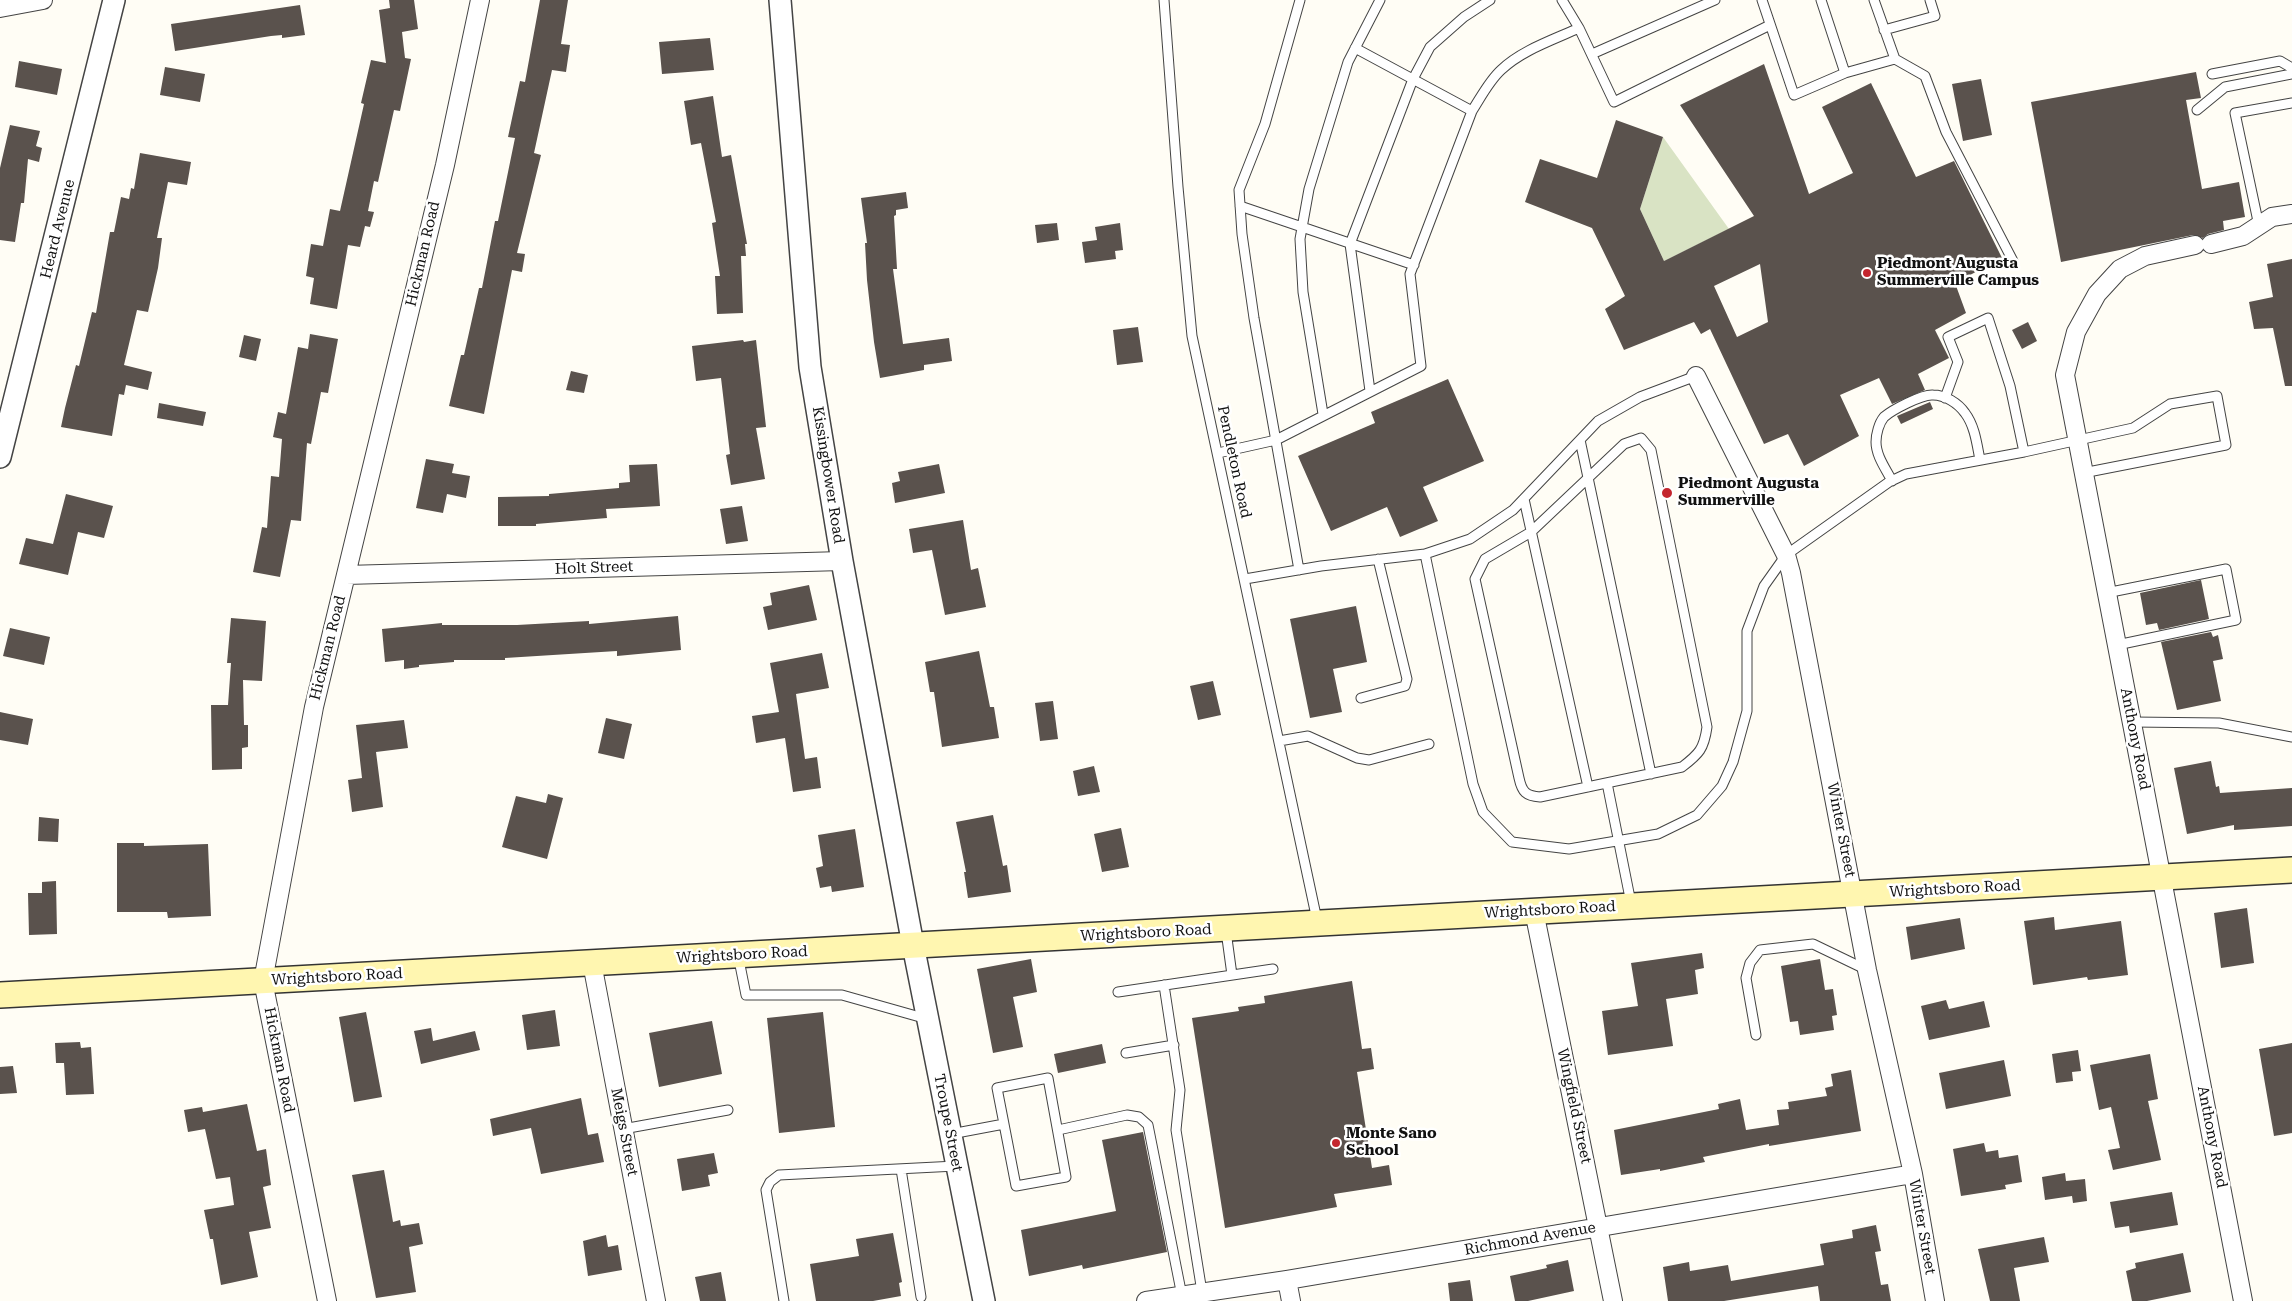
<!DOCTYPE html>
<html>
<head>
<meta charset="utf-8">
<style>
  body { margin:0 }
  canvas { display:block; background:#fffdf5 }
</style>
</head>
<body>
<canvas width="2292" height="1301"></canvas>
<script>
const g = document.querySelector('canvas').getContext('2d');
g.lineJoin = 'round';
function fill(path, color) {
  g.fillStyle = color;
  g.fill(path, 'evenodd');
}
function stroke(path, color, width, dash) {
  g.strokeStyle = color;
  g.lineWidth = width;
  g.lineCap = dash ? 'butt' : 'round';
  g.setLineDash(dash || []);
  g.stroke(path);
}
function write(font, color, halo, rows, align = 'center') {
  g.font = font + ' "Roboto Serif",serif';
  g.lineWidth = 5;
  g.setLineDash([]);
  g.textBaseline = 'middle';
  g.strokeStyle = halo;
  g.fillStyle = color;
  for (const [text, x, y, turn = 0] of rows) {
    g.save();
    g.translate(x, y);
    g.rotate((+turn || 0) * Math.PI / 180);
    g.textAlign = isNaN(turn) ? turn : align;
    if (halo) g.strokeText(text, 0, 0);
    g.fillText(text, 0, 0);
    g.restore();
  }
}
fill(new Path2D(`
  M1663 137 1729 229 1664 261 1640 209Z`), '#d9e3c4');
fill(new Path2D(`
  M389 0H414L418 29 402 32 405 58 411 59 400 111 394 110 378 182 374 181 368 211 374 212 370 227 365 226 360 247 348 245 337 309 310 304 314 278 306 276 311 244 323 246 330 209 340 211 364 104 361 103 371 60 386 63 379 10 390 8Z
  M540 0H568L561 44 570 45 566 72 552 70 534 153 541 155 517 253 525 254 522 272 512 270 484 414 449 406 461 355H464L479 288H482L495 221H498L515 138 508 137 520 81 525 82Z
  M300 5 305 35 282 38V35L271 36 175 51 171 24Z
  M710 38 714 70 662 74 659 42Z
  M19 61 62 69 57 95 15 87Z
  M1764 64 1809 194 1853 173 1822 107 1871 83 1916 177 1954 161 2002 258 1955 283 1966 313 1935 330 1949 358 1918 374 1925 390 1892 404 1879 378 1840 395 1859 436 1804 466 1788 434 1764 444 1710 329 1701 334 1694 322 1624 350 1605 309 1625 296 1592 228 1525 202 1540 159 1597 178 1616 120 1663 137 1640 209 1664 261 1754 216 1680 105ZM1760 264 1768 322 1737 337 1714 286Z
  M165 67 205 74 200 102 160 95Z
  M2196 72 2201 98 2186 100 2202 189 2239 182 2245 217 2223 221 2224 230 2208 234 2203 238 2193 235 2061 262 2031 102Z
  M1981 79 1992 135 1963 141 1952 84Z
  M713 96 722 157 731 155 747 244H745L746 256H741L743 313 717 314 715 276H720L712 223 716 222 701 143 691 145 684 101Z
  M10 125 40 131 36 146 42 148 39 162 28 159 24 203H21L15 242 0 240V168Z
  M140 153 191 162 187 185 168 182 157 238H162L158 268 148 312 137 310 124 365 152 372 148 390 126 385 124 395 119 394 112 436 61 427 65 408 76 365 79 366 92 312 96 313 110 232H114L121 197 129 199 131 188 134 189Z
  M906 192 908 208 896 210V215L894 216 897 269H893L903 344 949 338 952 361 924 365V370L880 378 874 342 867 280 865 243H867L861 198Z
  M1057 223 1059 240 1037 243 1035 225Z
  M1120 223 1123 250 1115 251 1116 259 1085 263 1082 242 1097 240 1095 227Z
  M2292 259V386H2285L2273 328 2254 329 2249 302 2273 297 2267 264Z
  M2028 322 2037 341 2022 349 2012 330Z
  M1138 327 1143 362 1117 365 1113 330Z
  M310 334 338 339 328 393 321 392 311 444 307 443 301 521 291 520 280 577 253 572 262 527 267 528 271 476 279 477 282 439 273 437 278 412 286 414 298 347 308 349Z
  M244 335 261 339 256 361 239 357Z
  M743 340 744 342 756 340 766 427 756 428 765 479 731 485 726 455 730 454 721 378 696 381 692 346Z
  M571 371 588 375 584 393 566 390Z
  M1448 379 1484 461 1423 487 1438 521 1400 537 1387 507 1331 531 1298 456 1375 423 1371 412Z
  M1930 402 1933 409 1901 424 1897 416Z
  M159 403 206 412 203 426 157 418Z
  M426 459 454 464 452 473 470 476 466 498 447 494 443 513 416 508Z
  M657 464 660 506 606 509 607 518 536 524V526H498V497L549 496V494L619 488V483L630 482 629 465Z
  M939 464 945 493 895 503 892 483 900 481 898 472Z
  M66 494 113 506 104 538 78 532 68 575 19 564 26 538 53 544Z
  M742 506 748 541 726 544 720 509Z
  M963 520 971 570 978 568 986 607 945 615 932 550 913 553 909 529Z
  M2201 580 2209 619 2159 630 2157 623 2146 625 2140 593Z
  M809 585 817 620 768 630 763 607 772 605 770 593Z
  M1356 606 1367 662 1333 669 1342 712 1310 718 1290 619Z
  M678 616 681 650 617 656V651L505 658V660H454V662L419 665V667L404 669V660L385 662 382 629 442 623V625H517L589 621V624Z
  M231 618 266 621 262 681 243 680 244 725H248V747L242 748V769L212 770 211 705H228L231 663H227Z
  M10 628 50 637 44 665 3 656Z
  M2211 632 2213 637 2218 635 2223 659 2213 661 2221 701 2177 710 2161 642Z
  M979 651 990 707H994L999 738 942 747 934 692H930L925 662Z
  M822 653 829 688 796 694 805 759 817 757 821 788 793 792 785 738 756 743 752 716 779 712 770 663Z
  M1213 681 1221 715 1198 720 1190 686Z
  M1053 701 1058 739 1040 741 1035 703Z
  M0 712 33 719 28 745 0 740Z
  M606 718 632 724 624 759 598 753Z
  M404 720 408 748 376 752 383 807 352 812 348 780 362 778 356 725Z
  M2211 761 2216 787 2219 786 2220 793 2292 788V826L2234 830V825L2187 834 2174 768Z
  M1094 766 1100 792 1078 796 1073 771Z
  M548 794 563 798 547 859 502 847 516 796 546 803Z
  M993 815 1003 866 1007 865 1011 892 968 898 964 872H966L956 822Z
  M39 817 59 819 58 842 38 841Z
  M1121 828 1129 867 1102 872 1094 834Z
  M855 829 864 887 832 892 831 886 820 888 816 868 823 866 818 835Z
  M117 843H144V846L208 844 211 916 168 918 167 912H117Z
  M56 881 57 934 29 935 28 893H42V882Z
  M2247 908 2254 963 2221 968 2214 913Z
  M2054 917 2055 930 2121 921 2128 975 2088 980 2087 977 2033 985 2024 921Z
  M1960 918 1965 949 1911 960 1906 927Z
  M1702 953 1704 968 1695 970 1698 994 1666 999 1673 1046 1608 1055 1602 1011 1638 1006 1631 963Z
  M1031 959 1037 992 1013 997 1023 1047 993 1053 977 969Z
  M1820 959 1825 990 1833 989 1837 1015 1832 1016 1834 1030 1800 1035 1798 1021 1790 1022 1781 966Z
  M1352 981 1362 1049 1371 1048 1374 1069 1357 1072 1372 1168 1389 1165 1392 1185 1334 1194 1337 1207 1225 1228 1192 1018 1239 1011 1238 1007 1265 1003 1264 996Z
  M1946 1000 1949 1009 1984 1001 1990 1027 1929 1040 1921 1006Z
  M555 1010 560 1046 527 1050 522 1015Z
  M366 1012 382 1097 354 1102 339 1017Z
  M823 1012 835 1127 779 1133 767 1018Z
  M712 1021 722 1074 659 1087 649 1033Z
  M431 1028 433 1041 475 1031 480 1050 421 1064 414 1031Z
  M80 1042 81 1048 91 1047 94 1094 66 1095 64 1063H56L55 1043Z
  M2292 1043V1133L2274 1136 2259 1049Z
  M1102 1044 1106 1063 1058 1073 1054 1054Z
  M2078 1050 2081 1071 2072 1072 2073 1081 2056 1083 2052 1054Z
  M2150 1054 2158 1099 2148 1101 2161 1160 2113 1170 2108 1150 2120 1148 2111 1107 2099 1110 2090 1065Z
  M2004 1060 2011 1096 1946 1109 1939 1073Z
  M13 1066 17 1093 0 1094V1067Z
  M1851 1070 1861 1131 1769 1146V1144L1703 1157 1705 1162 1660 1171V1169L1621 1175 1614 1130 1719 1109 1718 1104 1740 1099 1746 1130 1779 1125 1777 1110 1789 1109 1788 1102 1827 1096 1825 1088 1833 1086 1831 1074Z
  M581 1098 588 1135 598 1133 604 1162 541 1174 531 1128 493 1136 490 1119Z
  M247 1104 257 1151 266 1149 271 1185 263 1187 271 1228 249 1232 258 1277 221 1285 213 1239H210L204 1210 234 1205 230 1177 216 1179 205 1129 188 1132 184 1110 202 1107 203 1112Z
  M1143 1132 1167 1252 1083 1269 1082 1265 1029 1276 1021 1230 1116 1211 1102 1140Z
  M1984 1143 1986 1152 1998 1150 1999 1158 2018 1155 2022 1182 2005 1185 2006 1189 1961 1196 1953 1149Z
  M714 1153 718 1173 708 1175 710 1186 682 1191 677 1159Z
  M384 1170 393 1222 400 1220 401 1226 419 1223 423 1244 409 1247 416 1292 376 1298 352 1175Z
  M2065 1173 2066 1181 2085 1179 2087 1201 2073 1203 2072 1196 2045 1200 2042 1177Z
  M2172 1192 2178 1225 2130 1233 2129 1226 2115 1228 2110 1202Z
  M1876 1225 1881 1251 1875 1252 1881 1285 1888 1284 1891 1301H1820L1818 1286 1724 1301H1668L1663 1267 1689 1262 1690 1271 1728 1265 1731 1281 1824 1265 1820 1244 1853 1238 1852 1230Z
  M893 1233 902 1282 899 1283 901 1296 873 1301H816L810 1264 859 1256 856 1239Z
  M606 1235 608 1247 618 1245 622 1270 588 1276 583 1241Z
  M2044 1237 2049 1262 2014 1268 2020 1301H1990L1978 1249Z
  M2183 1253 2191 1292 2147 1301H2132L2126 1271 2136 1268 2135 1263Z
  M1568 1260 1574 1291 1528 1301H1515L1510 1276 1547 1268 1546 1265Z
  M721 1272 726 1301H700L695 1277Z
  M1470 1280 1473 1301H1450L1448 1283Z`), '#5a524d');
const service = new Path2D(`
  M1164 0 1178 187 1192 336 1317 920
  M1562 0 1579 28 1614 102 1770 25
  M1762 0 1794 95 1845 73 1895 59
  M1821 0 1845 73
  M1874 0 1895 59 1925 76 1946 132 2013 261
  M1884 30 1935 16 1930 0
  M1355 48 1472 111
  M1592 54 1715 0
  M2212 74 2280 61 2292 68
  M2197 110 2225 87 2292 74
  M1240 206 1414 265
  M2259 226 2235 113 2292 103
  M1370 391 1350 244 1413 79 1430 47 1464 17 1490 0
  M1945 398 1958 362 1948 337 1988 318 2010 386 2024 452
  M1323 414 1303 292 1300 239 1309 189 1348 62 1380 0
  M1641 438 1651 450 1707 727C1704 749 1699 754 1682 767L1540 797C1526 796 1522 792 1519 778L1475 579 1485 559 1531 532 1624 444Z
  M1580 440 1651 774
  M1218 453 1276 440 1421 366 1410 274 1472 111C1481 97 1489 81 1501 70 1522 50 1553 40 1579 28
  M1892 481C1886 469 1876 456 1876 442 1876 434 1879 423 1884 417 1892 410 1922 394 1933 395 1945 395 1958 403 1965 413 1975 426 1977 445 1980 460
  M1524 499 1588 787
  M1425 554 1473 784 1483 812 1512 842 1569 849 1658 834 1697 815 1722 786 1733 762 1747 711V631L1764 586 1786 555 1889 482 1906 474 2024 452 2133 428 2170 404 2217 396 2226 445 2083 473
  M1299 570 1254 318 1242 234 1239 190 1265 124 1300 0
  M1245 579 1321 566 1425 554 1470 539 1513 510 1598 421 1640 397 1696 376
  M2106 593 2226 569 2236 620 2117 645
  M1361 698 1405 686 1407 679 1378 559
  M2133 722 2219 723 2292 737
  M1279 741 1308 736 1357 758 1369 760 1429 744
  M1607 783 1631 903
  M1226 931 1232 975
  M738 955 746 995H842L927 1019
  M1164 985 1180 1090 1176 1130 1202 1292
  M1118 992 1273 969
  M1756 1035 1746 978 1750 963 1760 950 1813 944 1867 970
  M1126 1053 1174 1045
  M623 1129 728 1110
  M1058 1130 1127 1115 1139 1117 1148 1125 1182 1296
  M951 1134 1004 1124 1016 1186 1066 1177 1048 1078 997 1088 1004 1124
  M901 1169 921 1297
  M784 1301 766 1190 770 1182 779 1175 956 1166`);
const minor = new Path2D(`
  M0 8 43 0
  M2211 244 2243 236 2272 217 2292 214
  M2195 245 2145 256 2120 269 2097 294 2076 332 2065 375 2243 1301
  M1696 376 1786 555 1791 573 1867 970 1913 1174 1935 1301
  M346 575 842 561
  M1534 911 1613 1301
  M592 963 656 1301
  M1287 1280 1291 1301
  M327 1301 263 981 314 707 445 165 480 0
  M1146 1301 1287 1280 1913 1174`);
const tertiary = new Path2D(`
  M780 0 810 367 842 561 913 945 984 1301
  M0 457 114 0`);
const secondary = new Path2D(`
  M0 995 2292 870`);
stroke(service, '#444', 11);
stroke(minor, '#444', 20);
stroke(tertiary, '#444', 24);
stroke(secondary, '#333', 28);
stroke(service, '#fff', 9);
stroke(minor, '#fff', 18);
stroke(tertiary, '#fff', 21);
stroke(secondary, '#fff6b0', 25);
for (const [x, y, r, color] of [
  [1867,273,5,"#c4262e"],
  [1667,493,6,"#c4262e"],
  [1336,1143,5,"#c4262e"]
]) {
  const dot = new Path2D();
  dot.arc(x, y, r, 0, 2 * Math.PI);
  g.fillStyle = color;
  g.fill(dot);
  stroke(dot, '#fff', 2);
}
write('15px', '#111', '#fff', [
  ["Heard Avenue",58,229,-76],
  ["Hickman Road",423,254,-77],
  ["Pendleton Road",1234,462,78],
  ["Kissingbower Road",828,475,81],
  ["Holt Street",594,568,-2],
  ["Hickman Road",328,648,-76],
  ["Anthony Road",2135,739,79],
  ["Winter Street",1841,830,79],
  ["Wrightsboro Road",1955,889,-3],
  ["Wrightsboro Road",1550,910,-3],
  ["Wrightsboro Road",1146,933,-3],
  ["Wrightsboro Road",742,955,-3],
  ["Wrightsboro Road",337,977,-3],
  ["Hickman Road",279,1060,79],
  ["Wingfield Street",1574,1106,78],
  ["Troupe Street",948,1123,79],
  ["Meigs Street",624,1132,79],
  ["Anthony Road",2212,1137,79],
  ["Winter Street",1922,1227,80],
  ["Richmond Avenue",1530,1239,-10]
]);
write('bold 15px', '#111', '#fff', [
  ["Piedmont Augusta",1877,264],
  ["Summerville Campus",1877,281],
  ["Piedmont Augusta",1678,484],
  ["Summerville",1678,501],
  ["Monte Sano",1346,1134],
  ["School",1346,1151]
], 'left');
</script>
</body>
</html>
